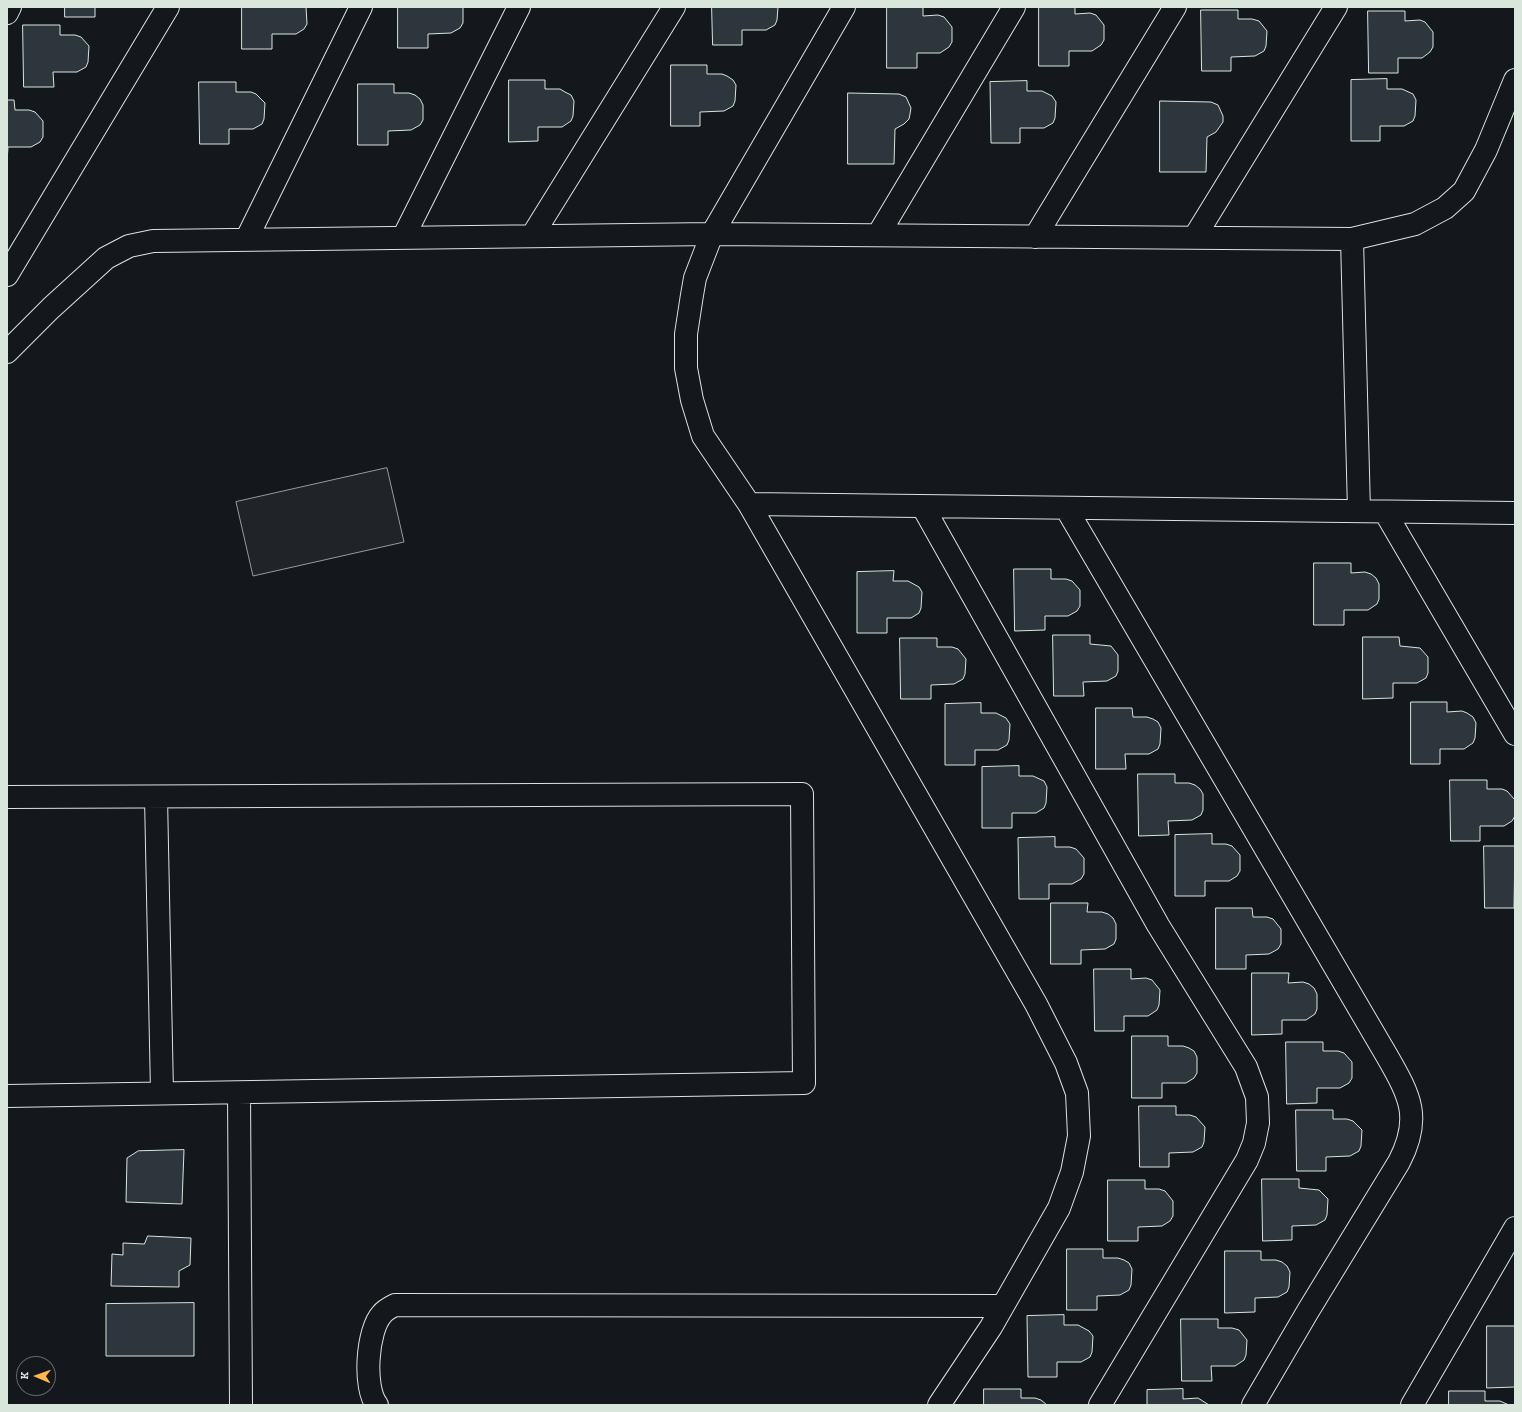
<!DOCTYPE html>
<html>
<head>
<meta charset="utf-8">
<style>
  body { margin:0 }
  #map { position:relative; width:1522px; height:1412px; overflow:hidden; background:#14181c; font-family:"Zilla Slab",serif }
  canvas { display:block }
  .frame { position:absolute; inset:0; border:8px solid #d8e6dc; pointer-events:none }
  .north { position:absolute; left:16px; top:1356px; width:40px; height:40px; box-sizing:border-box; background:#14181c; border:1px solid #626a69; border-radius:50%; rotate:272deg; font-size:11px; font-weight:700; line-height:16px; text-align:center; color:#d8e6dc }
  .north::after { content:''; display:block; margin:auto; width:14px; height:18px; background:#ffb74d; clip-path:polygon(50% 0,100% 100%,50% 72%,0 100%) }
</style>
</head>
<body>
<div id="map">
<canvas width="1522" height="1412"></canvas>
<div class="frame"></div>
<div class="north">K</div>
</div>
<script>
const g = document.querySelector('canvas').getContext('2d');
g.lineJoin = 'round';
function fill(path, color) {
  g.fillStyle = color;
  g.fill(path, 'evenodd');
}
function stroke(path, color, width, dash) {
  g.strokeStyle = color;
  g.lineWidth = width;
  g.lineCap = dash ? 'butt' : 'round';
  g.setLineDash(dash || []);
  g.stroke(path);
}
const green = new Path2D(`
  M387 468 404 542 253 576 236 502Z`);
fill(green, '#202428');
stroke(green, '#939e99', 1);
const building = new Path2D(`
  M65 7H95V17H65Z
  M242 7H306L307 24 304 29 296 34H272V49H242Z
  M398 7H463V23L460 28 451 33 428 34V48H398Z
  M712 7H778L777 20 775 25 766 30H742V45H713Z
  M887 7H923V16L938 15 944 17 952 27V42L949 47 940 53H917V68H887Z
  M1039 7H1075V14L1090 13 1096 15 1104 25V40L1101 45 1092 51H1069V66H1039Z
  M1201 10H1238V19H1252L1259 21 1267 31 1266 46 1264 51 1255 56 1231 57V71H1202Z
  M1368 11H1405V21L1420 20 1425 22 1433 32V47L1430 52 1422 58H1398V73H1369Z
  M23 25H60V35H75L81 37 89 46 88 62 86 67 77 72H53L54 87H24Z
  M671 65H707V74H722L727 76 733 80 736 85 735 101 733 106 724 111 700 112V126H671Z
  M1387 79V89H1402L1413 94 1416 100 1415 116 1413 121 1404 126H1380V141H1351V80Z
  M509 80H545V89H560L565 92 571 95 574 101 573 116 571 121 562 127H538V141L509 142Z
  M1027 81V91H1042L1052 96 1056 102 1055 118 1053 123 1044 128H1020V143H991L990 82Z
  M199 82H236V92H251L256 94 265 103 264 119 262 124 253 129H229V144H200Z
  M358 84H394V93H409L415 95 420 99 423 105V120L420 125 411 130 388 131V145H358Z
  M848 93 899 94 906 97 911 108 910 114 909 119 904 124 895 129 894 164H848Z
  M7 100H14L15 110H29L35 112 43 121V137L40 142 31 147H8L7 162Z
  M1160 101 1211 102 1218 105 1223 116V122L1216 132 1207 137 1206 172H1160Z
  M1314 563H1351V573L1365 572 1371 574 1376 578 1379 584V599L1377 604 1368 610H1344V625H1314Z
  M1014 569H1051V579H1066L1072 581 1080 590V606L1077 611 1068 616H1045V630L1015 631Z
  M894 571 893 581H908L919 587 922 592 921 608 919 613 911 618H887V633H857V572Z
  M1053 635H1090V644L1111 646 1118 655V671L1116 676 1107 681 1083 682 1084 696H1054Z
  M1363 637H1399L1400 646 1420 648 1428 657V673L1426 678 1417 683H1393V698L1363 699Z
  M900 638H937V647H952L958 649 966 659 965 674 963 679 954 684 931 685V699H901Z
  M1411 702H1447V712L1462 711 1467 713 1473 717 1476 723 1475 738 1473 743 1464 749H1440V764H1411Z
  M981 703V713H996L1006 718 1010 724 1009 740 1007 745 998 750H975V765H945V704Z
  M1096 708H1132L1133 717H1147L1153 719 1158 722 1161 728 1160 744 1158 749 1149 754H1125L1126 769H1096Z
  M1019 766V776H1033L1044 781 1047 787 1046 803 1044 808 1036 813H1012V828H982V767Z
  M1138 774H1175V783H1189L1195 785 1200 789 1203 794V810L1201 815 1192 820 1168 821 1169 835 1139 836Z
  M1450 780H1487V789H1502L1507 791 1515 800V816L1512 821 1504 826H1480V841H1451Z
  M1212 834V844H1226L1232 846 1240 855V871L1237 876 1229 881H1205V896H1175V835Z
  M1055 837V847H1070L1076 849 1084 858V874L1081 879 1072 884H1049V899H1019L1018 838Z
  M1484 846H1515L1514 908H1485Z
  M1051 903H1088L1087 912H1102L1108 914 1113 918 1116 924V939L1114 944 1105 949 1081 950V964H1051Z
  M1216 908H1252L1253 917H1267L1273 919 1281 929V944L1278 949 1269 954 1246 955V969H1216Z
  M1094 969H1131V979L1146 978 1152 980 1160 990 1159 1005 1157 1010 1148 1016H1124V1031H1095Z
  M1252 973H1289L1288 983 1303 982 1309 984 1314 988 1317 994V1009L1315 1014 1306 1020H1282V1034L1252 1035Z
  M1132 1036H1168V1046H1183L1189 1048 1194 1051 1197 1057V1073L1194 1078 1186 1083H1162V1098H1132Z
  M1286 1042H1323V1051H1338L1344 1053 1352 1062V1078L1349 1083 1340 1088H1317V1103L1287 1104Z
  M1139 1106H1176V1115H1190L1196 1117 1205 1127 1204 1142 1202 1147 1193 1152 1169 1153V1167H1140Z
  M1296 1110H1333V1119H1347L1353 1121 1362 1130 1361 1146 1359 1151 1350 1156 1326 1157V1171H1297Z
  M184 1150 182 1204 126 1202 127 1158 138 1151Z
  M1262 1179H1299V1188L1319 1190 1328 1199 1327 1215 1325 1220 1316 1225 1292 1226V1240L1263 1241Z
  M1108 1180H1145V1189H1159L1165 1191 1173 1201V1216L1170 1221 1162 1226 1138 1227V1241H1108Z
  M148 1236 191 1238 190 1265 179 1271V1287L111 1286 112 1254 123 1255V1243L144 1244Z
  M1067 1249H1103V1258H1118L1124 1260 1129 1263 1132 1269 1131 1285 1129 1290 1120 1295 1097 1296V1310H1067Z
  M1225 1251H1261V1260H1276L1282 1262 1287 1266 1290 1272 1289 1287 1287 1292 1278 1297 1255 1298V1312L1225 1313Z
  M194 1303V1356H106V1304Z
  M1064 1315V1325H1078L1089 1331 1093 1336 1092 1352 1090 1357 1081 1362H1057V1377H1028L1027 1316Z
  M1181 1319H1218V1328H1232L1239 1330 1247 1340 1246 1355 1244 1360 1235 1366H1211L1212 1381H1182Z
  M1487 1326H1515V1387L1487 1388Z
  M984 1389H1021V1398H1035L1041 1400 1047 1405H984Z
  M1183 1389V1399L1198 1398 1209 1405H1147V1390Z
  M1449 1391H1485V1401H1500L1509 1405H1449Z`);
fill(building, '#2c363c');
stroke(building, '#d8e6dc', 1);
const minor = new Path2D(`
  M844 7 712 234 695 278 692 295 686 334V368L692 400 703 436 749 504 1036 1004 1066 1063 1077 1093 1079 1136 1072 1172 1059 1208 991 1327 939 1405
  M7 13 10 7
  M878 235 1014 7
  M532 236 674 7
  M1035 237 1175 7
  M403 238 519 7
  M1194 238 1336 7
  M1352 239 1359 511
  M246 240 361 7
  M7 275 168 7
  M7 352 51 308 106 258 129 246 153 241 712 234 1352 239 1415 224 1445 208 1464 191 1486 150 1515 80
  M749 504 1515 513
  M923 507 1158 925 1246 1067 1257 1097 1258 1123 1254 1143 1247 1160 1100 1405
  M1066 508 1387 1056C1410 1096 1422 1118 1399 1162L1308 1311 1253 1405
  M1385 512 1515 734
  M7 797 802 794 804 1083 7 1096
  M156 797 162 1093
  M239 1093 241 1405
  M377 1405C363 1388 367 1330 382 1314 385 1310 391 1307 395 1305L1003 1306
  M1412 1405 1515 1228`);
stroke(minor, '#d8e6dc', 24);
stroke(minor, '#14181c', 22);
</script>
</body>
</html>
